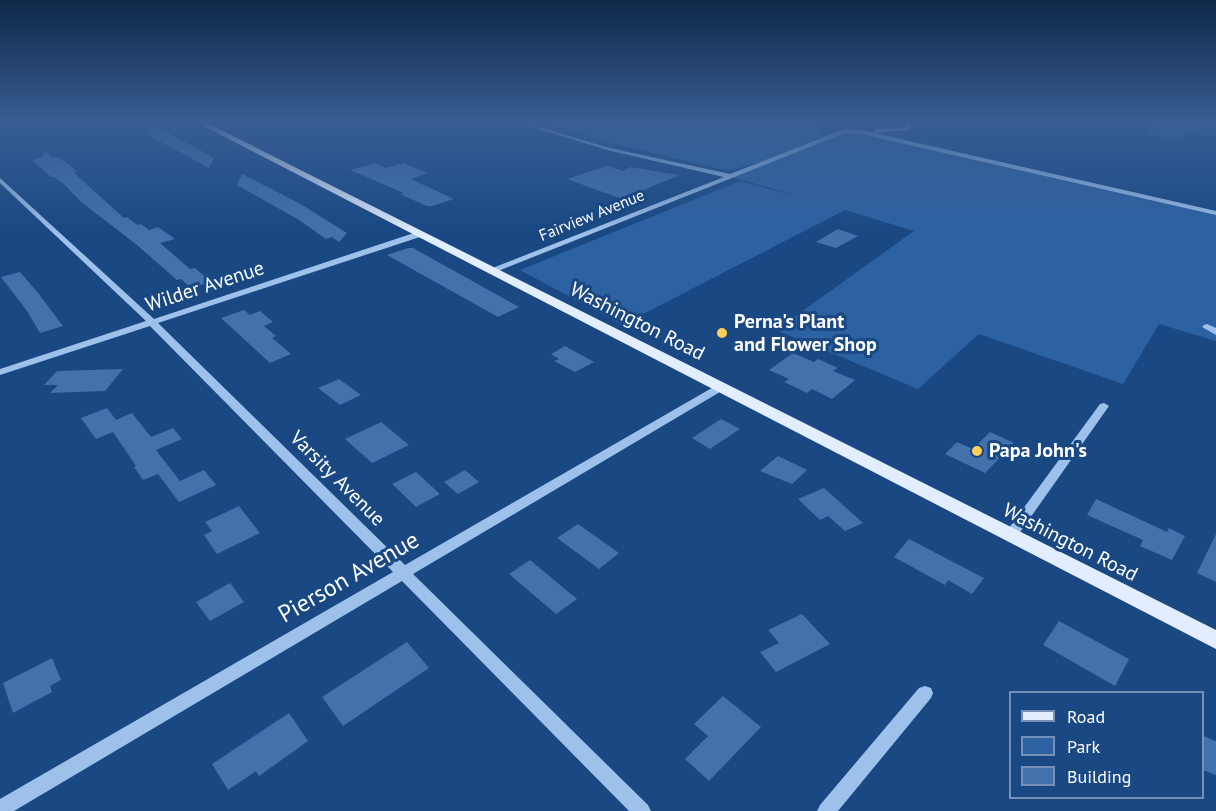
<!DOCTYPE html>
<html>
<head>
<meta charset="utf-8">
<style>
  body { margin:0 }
  #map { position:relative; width:1216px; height:811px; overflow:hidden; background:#194883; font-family:"PT Sans",sans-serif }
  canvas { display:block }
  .legend { position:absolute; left:1009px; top:691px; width:195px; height:108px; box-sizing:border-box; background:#194883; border:2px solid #7591b5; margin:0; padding:8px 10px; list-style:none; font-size:18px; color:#fff }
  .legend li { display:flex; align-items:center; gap:12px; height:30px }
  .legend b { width:30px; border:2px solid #7591b5 }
</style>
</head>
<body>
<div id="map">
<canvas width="1216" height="811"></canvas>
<ul class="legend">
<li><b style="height:8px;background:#e2edff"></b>Road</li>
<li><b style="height:16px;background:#2c61a2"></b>Park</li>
<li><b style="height:16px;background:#4271ac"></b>Building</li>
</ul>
</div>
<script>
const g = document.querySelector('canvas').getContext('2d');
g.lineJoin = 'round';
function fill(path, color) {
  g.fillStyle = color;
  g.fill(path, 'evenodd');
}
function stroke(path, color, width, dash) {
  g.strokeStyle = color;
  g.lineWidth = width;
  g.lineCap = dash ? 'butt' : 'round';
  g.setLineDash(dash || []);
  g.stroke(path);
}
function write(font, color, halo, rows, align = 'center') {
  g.font = font + ' "PT Sans",sans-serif';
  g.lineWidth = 6;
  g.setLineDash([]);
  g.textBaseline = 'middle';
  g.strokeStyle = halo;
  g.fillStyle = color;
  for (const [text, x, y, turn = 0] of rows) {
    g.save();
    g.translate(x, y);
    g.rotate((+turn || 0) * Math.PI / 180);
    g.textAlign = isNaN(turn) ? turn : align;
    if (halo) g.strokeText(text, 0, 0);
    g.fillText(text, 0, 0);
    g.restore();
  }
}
fill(new Path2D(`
  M543 122H820L822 138 836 133 857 131 1216 211V341L1159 324 1123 384 979 334 918 389 776 330 914 231 845 210 622 325 520 270 740 181 800 197 729 176 772 158 729 171 615 144Z
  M1138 122H1216V137L1190 132 1176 139 1148 134 1149 127Z`), '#2c61a2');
fill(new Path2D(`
  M151 123 214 158 209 168 145 133Z
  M45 152 53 158 58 157 77 171 73 172 124 218 127 217 137 225 141 224 149 230 158 227 175 239 160 243 190 269 195 268 211 282 191 288 181 279 177 280 137 245 80 201 63 183 54 177H51L32 160 41 158Z
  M376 163 386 168 404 163 427 173 411 179 454 199 432 206H427L400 194 404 193 350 170Z
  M607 166 623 171 630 167 679 175 622 199 567 179Z
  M242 174 299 203 347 233 339 242 332 237 326 239 299 220 237 185Z
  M838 229 858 236 836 248 816 242Z
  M408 248H413L519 307 498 317 387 255Z
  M20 272 38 293 63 326 40 333 27 311 1 277Z
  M244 310 250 315 260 311 273 322 264 326 276 336 272 338 291 354 270 363 221 318Z
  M565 346 594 362 575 372 554 361 559 359 551 354Z
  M793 353 814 362 818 359 838 368 833 371 855 380 832 399 812 389 807 393 784 382 789 379 769 370Z
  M123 369 105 391 50 393 58 385H44L57 371Z
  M339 379 361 395 340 405 318 388Z
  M107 408 116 420 132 413 151 437 173 428 182 439 156 450 180 481 204 470 216 485 179 502 158 474 143 480 134 467 136 466 113 432 96 439 81 418Z
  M721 419 740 429 710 449 692 438Z
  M381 422 409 445 372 463 345 439Z
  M990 432 1014 443 985 473 945 454 957 442 973 449Z
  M778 456 807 470 792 484 760 471Z
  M465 470 479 482 458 494 444 482Z
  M416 472 440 494 416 507 392 484Z
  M824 488 863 523 845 531 828 516 820 520 798 499Z
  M1096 499 1167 532 1169 528 1185 536 1172 560 1140 546 1143 540 1087 515Z
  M239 506 260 533 217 554 204 535 212 531 205 522Z
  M578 524 619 553 599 569 557 538Z
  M1216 534V582L1197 573Z
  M909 539 984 578 972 594 948 580 945 585 894 557Z
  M530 560 577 599 556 614 509 574Z
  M230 583 244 602 210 621 196 602Z
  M802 614 830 644 776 672 760 652 779 643 768 630Z
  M1059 621 1129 659 1115 686 1043 645Z
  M407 642 429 668 343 726 322 697Z
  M52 658 61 680 50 686 52 692 13 713 3 683Z
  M723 696 761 727 709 781 685 759 708 736 694 724Z
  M289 713 308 741 259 776 256 771 228 790 212 764Z
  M1203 736 1216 741V775L1203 770Z`), '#4271ac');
fill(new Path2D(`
  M516 122H523L610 148 730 174 842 130H861L1216 211V215L861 134 845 133 493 273H490V269L724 177 607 150Z
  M900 122 910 123V130L876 133 873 131 876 129 905 128V125Z
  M0 178 154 319 417 232H423V236L158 323 405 565 717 385H725L726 387 725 389 413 574 648 805 651 811H629L402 581 14 811H0V799L393 572 150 326 0 375V369L146 321 0 183Z
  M1207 324 1216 328V335L1202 327 1204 325Z
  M1104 403 1109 406 1016 538 1011 540 1006 538 1005 535 1006 532 1100 404Z
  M925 686 931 688 933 693 931 698 838 811H817L820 805 919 688Z`), '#9dc1eb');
fill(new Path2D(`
  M196 122H205L1216 630V649Z`), '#e2edff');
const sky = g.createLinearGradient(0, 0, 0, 235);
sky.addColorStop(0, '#0e2848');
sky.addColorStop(0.52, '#385e93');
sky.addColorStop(1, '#385e9300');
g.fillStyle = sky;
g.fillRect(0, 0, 1216, 235);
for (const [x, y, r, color] of [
  [722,333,6,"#fece58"],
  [977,451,6,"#fece58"]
]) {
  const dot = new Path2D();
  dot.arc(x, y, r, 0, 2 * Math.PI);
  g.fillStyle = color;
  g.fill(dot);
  stroke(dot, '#194883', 2);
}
write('16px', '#fff', '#194883', [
  ["Fairview Avenue",592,216,-22]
]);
write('20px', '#fff', '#194883', [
  ["Wilder Avenue",205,287,-18],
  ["Washington Road",637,322,27],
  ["Varsity Avenue",337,479,45],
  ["Washington Road",1070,543,27]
]);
write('bold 20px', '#fff', '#194883', [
  ["Perna's Plant",734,322],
  ["and Flower Shop",734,345],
  ["Papa John's",989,451]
], 'left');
write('24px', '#fff', '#194883', [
  ["Pierson Avenue",349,578,-30]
]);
</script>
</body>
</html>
